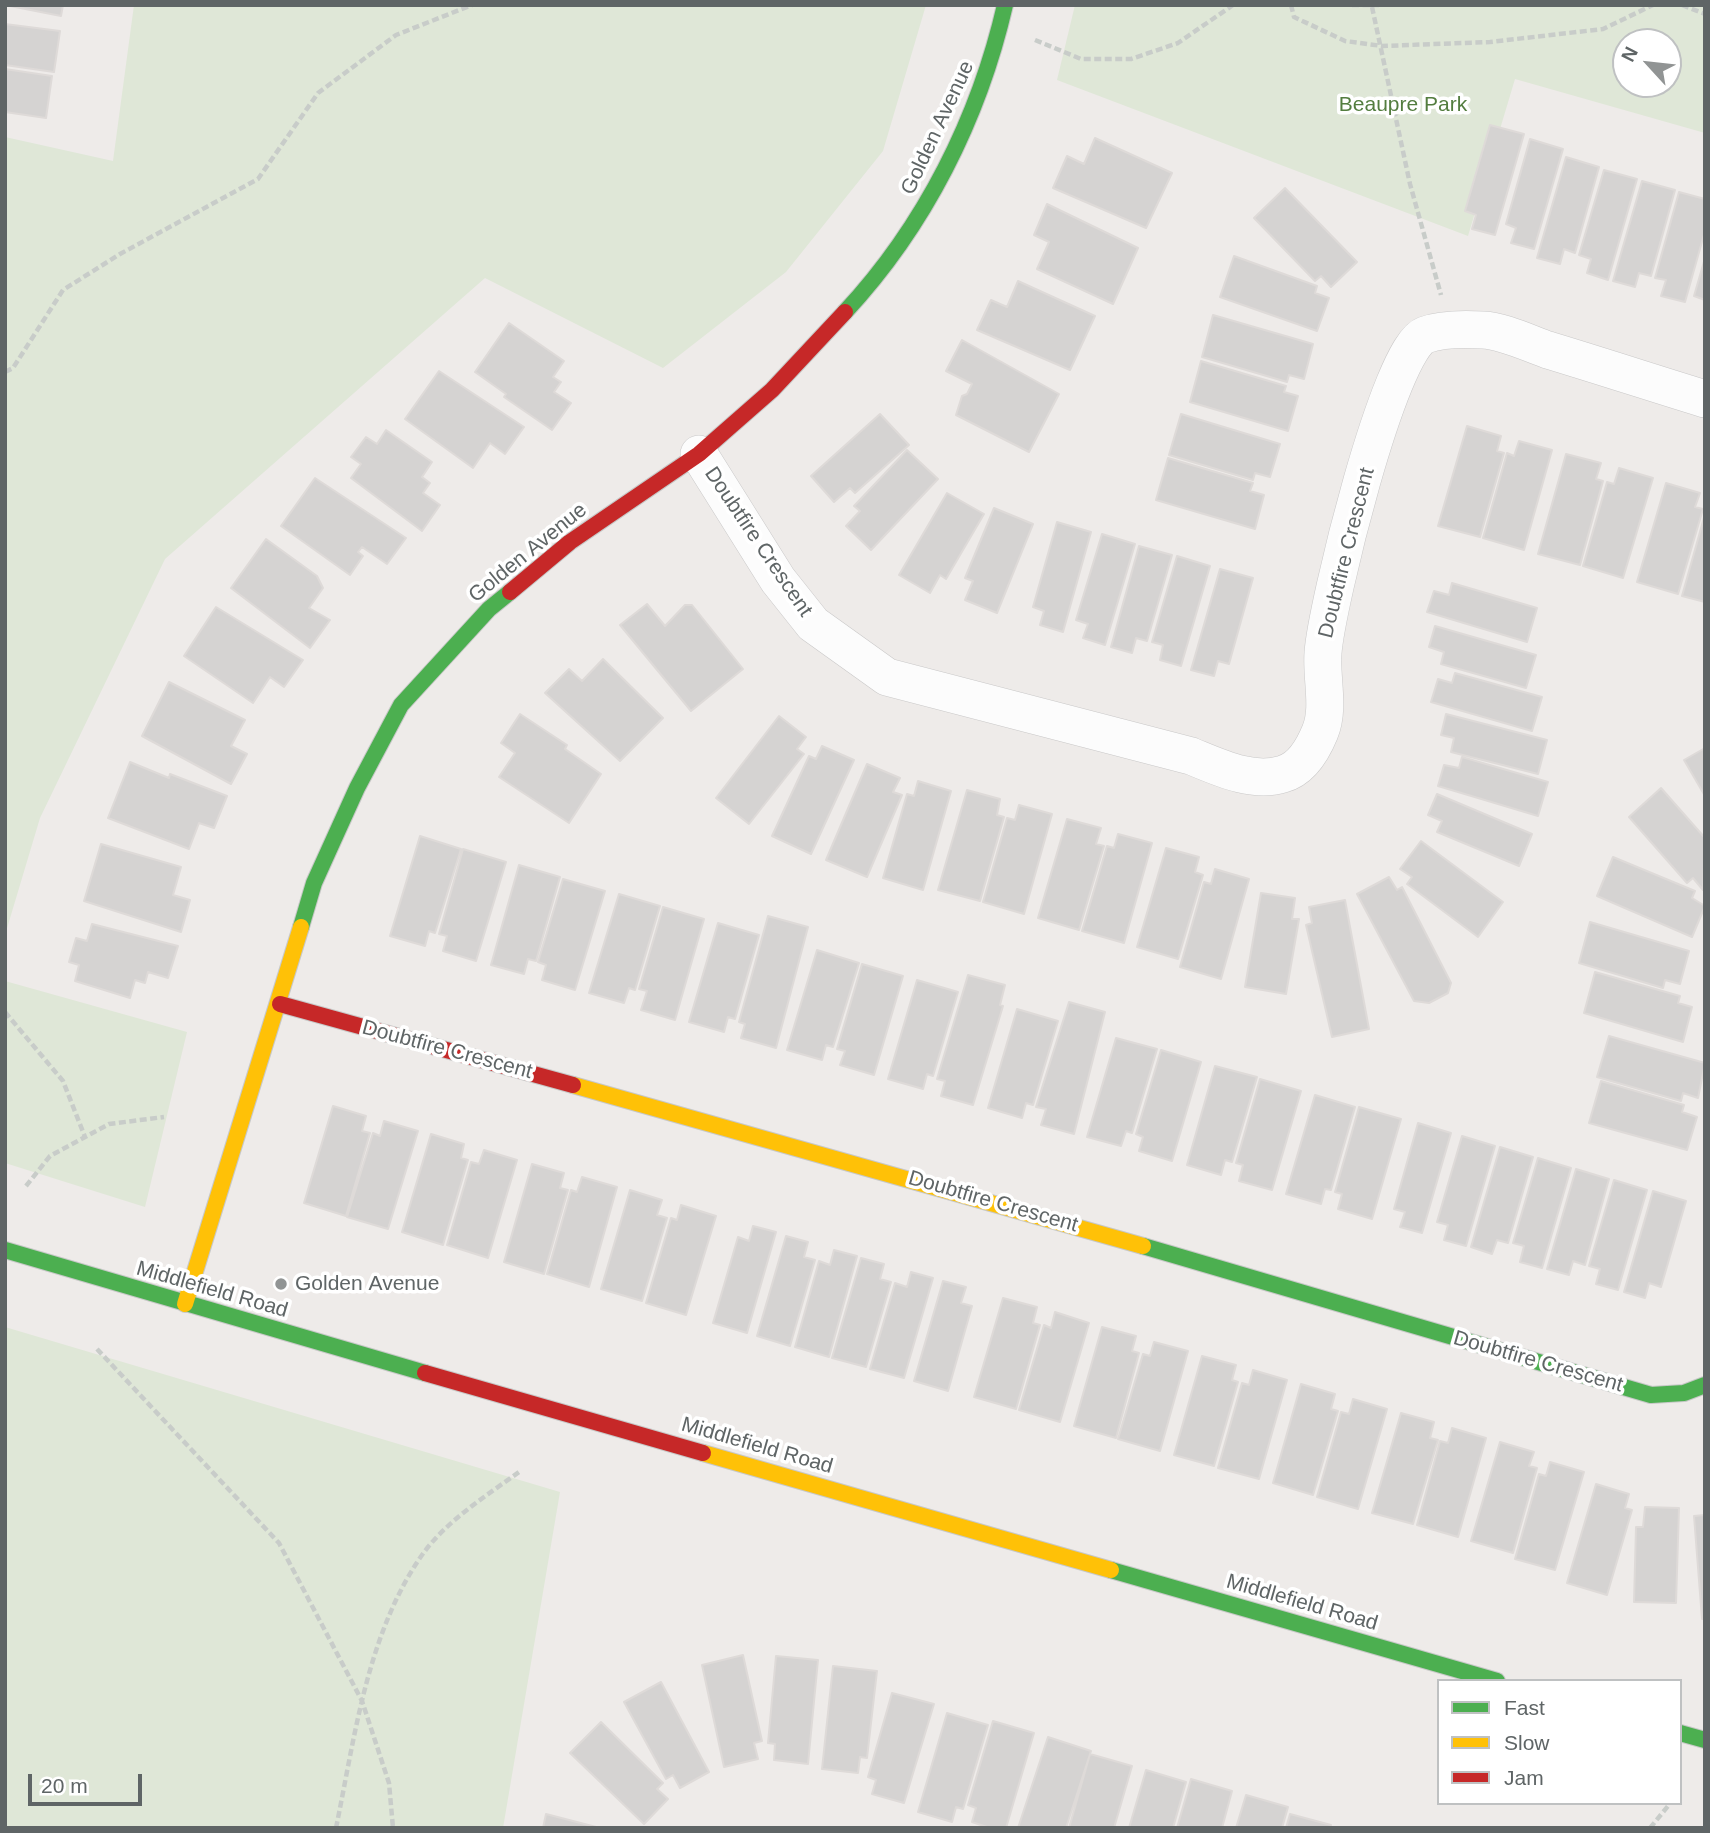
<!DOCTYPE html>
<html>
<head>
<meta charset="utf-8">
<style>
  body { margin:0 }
  #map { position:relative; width:1710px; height:1833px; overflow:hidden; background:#eeebe9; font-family:Helvetica,sans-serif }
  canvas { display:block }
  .frame { position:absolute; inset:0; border:7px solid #5f6566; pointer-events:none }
  .legend { position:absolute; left:1437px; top:1679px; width:245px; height:126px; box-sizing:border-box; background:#fff; border:2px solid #bfc1c2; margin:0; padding:9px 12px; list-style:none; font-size:21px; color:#5f6566 }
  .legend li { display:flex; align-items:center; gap:14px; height:35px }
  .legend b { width:35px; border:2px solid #bfc1c2 }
  .north { position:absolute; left:1612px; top:28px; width:70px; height:70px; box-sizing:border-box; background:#fff; border:2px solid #bfc1c2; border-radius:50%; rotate:297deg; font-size:19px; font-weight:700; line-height:28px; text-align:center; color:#5f6566 }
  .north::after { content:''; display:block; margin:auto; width:24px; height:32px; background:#919494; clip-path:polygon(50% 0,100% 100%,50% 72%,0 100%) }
  .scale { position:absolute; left:28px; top:1774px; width:114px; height:32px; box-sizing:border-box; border:4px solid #5f6566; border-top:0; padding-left:9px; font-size:21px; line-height:24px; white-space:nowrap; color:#5f6566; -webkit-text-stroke:5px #fff; paint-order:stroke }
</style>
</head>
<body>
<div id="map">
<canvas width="1710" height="1833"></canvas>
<div class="frame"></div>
<ul class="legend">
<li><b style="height:9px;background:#4caf50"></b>Fast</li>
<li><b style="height:9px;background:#ffc107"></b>Slow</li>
<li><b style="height:9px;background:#c62828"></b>Jam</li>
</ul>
<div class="north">N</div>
<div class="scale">20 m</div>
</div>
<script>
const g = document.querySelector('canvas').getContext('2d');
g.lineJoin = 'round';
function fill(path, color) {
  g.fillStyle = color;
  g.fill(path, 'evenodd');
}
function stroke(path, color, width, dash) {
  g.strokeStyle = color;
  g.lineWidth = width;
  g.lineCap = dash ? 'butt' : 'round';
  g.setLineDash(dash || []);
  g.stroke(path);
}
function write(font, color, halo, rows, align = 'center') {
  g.font = font + ' Helvetica,sans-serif';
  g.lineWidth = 7;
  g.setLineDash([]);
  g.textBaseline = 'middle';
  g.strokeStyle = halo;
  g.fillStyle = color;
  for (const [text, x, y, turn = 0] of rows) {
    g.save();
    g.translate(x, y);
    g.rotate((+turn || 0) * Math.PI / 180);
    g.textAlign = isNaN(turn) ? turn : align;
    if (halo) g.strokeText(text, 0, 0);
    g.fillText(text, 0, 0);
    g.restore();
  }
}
fill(new Path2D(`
  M134 5H926L883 151 786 272 663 368 485 278 165 559 40 818 5 935V137L113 161Z
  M1075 5H1705V133L1515 79 1468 236 1057 80ZM1626 42H1668V84H1626Z
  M5 981 187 1032 145 1207 5 1163Z
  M5 1327 560 1492 503 1828H5Z`), '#dfe7d7');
const building = new Path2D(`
  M5 5H63L61 16Z
  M5 24 60 31 54 72 5 65Z
  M5 69 52 76 46 118 5 112Z
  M1490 125 1524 134 1495 235 1472 229 1476 215 1465 211Z
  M1095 138 1172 173 1146 228 1053 188 1067 156 1084 164Z
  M1530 139 1563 149 1534 249 1511 243 1516 228 1506 224Z
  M1566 157 1599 167 1575 253 1564 249 1560 264 1537 258Z
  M1604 170 1637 179 1608 280 1587 273 1591 259 1579 255Z
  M1642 181 1675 190 1651 276 1639 273 1635 287 1613 281Z
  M1285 188 1357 262 1331 287 1321 276 1315 281 1254 218Z
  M1679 192 1705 199V231L1685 302 1661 296 1666 280 1655 278Z
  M1047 204 1138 248 1113 304 1037 269 1049 242 1034 235Z
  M1234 256 1317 286 1315 293 1329 298 1317 331 1220 297Z
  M1705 258V300L1694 296Z
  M1018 281 1095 316 1070 370 977 330 991 300 1007 307Z
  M1213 315 1313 344 1304 379 1289 375 1287 382 1202 357Z
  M509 323 564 361 553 377 561 382 554 392 571 403 552 430 504 397 506 394 475 372Z
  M962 340 1059 394 1029 452 956 415 962 396 967 394 972 384 946 371Z
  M1201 361 1286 386 1284 392 1298 396 1288 431 1190 402Z
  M439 371 524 427 505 454 490 443 473 468 405 419Z
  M880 414 909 445 855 493 850 488 834 502 811 476Z
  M1181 414 1280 444 1270 477 1255 473 1253 480 1169 455Z
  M1467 426 1501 436 1497 451 1504 453 1480 537 1438 526Z
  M386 430 432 462 422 477 430 483 423 493 440 505 422 531 351 478 361 464 351 457 366 437 377 444Z
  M1519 441 1552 450 1524 550 1483 538 1507 453 1514 456Z
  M907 450 938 479 871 550 846 526 860 511 854 506Z
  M1566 454 1601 463 1596 479 1603 481 1580 565 1538 554Z
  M1168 458 1253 483 1250 491 1264 495 1255 529 1156 500Z
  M1619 468 1653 478 1623 578 1583 566 1607 482 1614 484Z
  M315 478 406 538 387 564 362 547 358 552 363 556 350 575 281 526Z
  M1666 483 1700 493 1695 507 1703 509 1678 594 1637 582Z
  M947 493 984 514 946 579 940 575 930 593 899 575Z
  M994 508 1033 524 997 613 965 600 973 581 965 578Z
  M1705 514V602L1682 596Z
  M1057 522 1091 532 1063 632 1040 625 1044 611 1033 607Z
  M1102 534 1135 544 1105 645 1083 638 1088 624 1076 620Z
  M266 539 317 576 323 588 309 608 330 620 310 648 231 588Z
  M1139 546 1172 555 1147 641 1136 638 1132 653 1111 647Z
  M1177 556 1210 566 1181 666 1160 660 1163 645 1152 642Z
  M1220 569 1253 578 1229 664 1218 661 1214 676 1191 670Z
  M1452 583 1537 608 1527 642 1427 612 1434 591 1449 595Z
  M647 604 665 626 685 605H692L743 669 691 711 620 625Z
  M216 607 303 660 284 687 270 677 253 703 184 656Z
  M1435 626 1536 655 1526 688 1441 664 1444 652 1429 647Z
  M603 659 663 718 620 761 545 693 569 669 582 681Z
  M1455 673 1542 697 1532 731 1431 702 1438 679 1452 683Z
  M169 682 245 720 231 746 247 754 231 784 142 736Z
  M520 714 567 745 565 749 601 774 569 823 499 777 515 753 501 743Z
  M1446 714 1547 740 1538 774 1451 752 1454 738 1441 735Z
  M779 716 806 737 797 749 804 754 749 824 716 798Z
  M822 746 854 760 811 854 772 836 809 756 816 759Z
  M1705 748V796L1684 760Z
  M1462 757 1548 782 1538 816 1438 786 1444 765 1459 768Z
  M130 762 169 778 170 774 227 796 214 828 199 823 189 849 108 818Z
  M867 764 900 778 893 792 902 795 867 877 826 860Z
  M918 781 951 791 923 890 883 878 907 794 914 796Z
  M1661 788 1705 838 1703 890 1693 878 1687 883 1629 817Z
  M967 790 1000 799 997 815 1004 817 980 901 938 890Z
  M1437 794 1532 834 1519 866 1437 832 1442 821 1428 815Z
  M1019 805 1052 814 1024 914 983 902 1007 818 1015 820Z
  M1067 819 1101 828 1096 844 1104 846 1079 930 1038 918Z
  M1118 834 1152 843 1124 943 1082 931 1107 846 1114 848Z
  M420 836 461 849 435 933 429 931 425 946 390 936Z
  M1421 841 1503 902 1478 937 1407 884 1412 877 1400 869Z
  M101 844 181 867 173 895 190 900 181 932 84 901Z
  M1166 848 1199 857 1195 872 1203 875 1178 959 1137 947Z
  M463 849 506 862 476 961 443 951 447 936 439 934Z
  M1613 857 1695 891 1692 898 1705 906 1692 937 1597 896Z
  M519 865 560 877 536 961 528 959 524 974 491 965Z
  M1215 869 1249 879 1221 979 1180 967 1204 882 1211 884Z
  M1389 877 1397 890 1402 887 1451 983 1448 993 1429 1003 1414 1001 1357 894Z
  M563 879 605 891 575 990 542 980 546 965 538 962Z
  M1261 893 1295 898 1292 919H1299L1286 994 1245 987Z
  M619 894 660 906 635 990 629 988 624 1003 589 993Z
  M1345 900 1369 1029 1332 1037 1306 925 1312 923 1309 907Z
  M663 907 704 919 675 1020 641 1010 647 991 639 989Z
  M768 916 808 927 776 1048 741 1038 745 1024 739 1022Z
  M1590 922 1689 951 1680 984 1665 980 1663 988 1579 963Z
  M718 923 759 935 735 1019 728 1017 724 1032 689 1022Z
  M92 924 178 946 168 978 148 972 145 983 135 980 130 998 75 981 79 965 69 962 76 938 87 941Z
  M817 950 859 963 833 1047 826 1045 822 1060 787 1050Z
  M862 964 903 976 874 1075 840 1065 845 1051 837 1049Z
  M1595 972 1680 996 1678 1003 1692 1007 1683 1042 1584 1013Z
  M968 975 1005 985 1000 1005 1003 1006 973 1105 941 1096 945 1081 937 1079Z
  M917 980 958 992 933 1076 927 1074 923 1089 888 1079Z
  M1069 1002 1105 1012 1074 1134 1041 1125 1046 1109 1036 1107Z
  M1017 1009 1058 1021 1033 1105 1026 1103 1022 1118 988 1108Z
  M1609 1036 1705 1063 1698 1098 1683 1093 1681 1101 1597 1077Z
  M1116 1038 1157 1049 1132 1133 1126 1131 1121 1146 1087 1137Z
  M1161 1050 1201 1062 1172 1161 1139 1151 1143 1137 1136 1134Z
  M1215 1066 1257 1077 1232 1162 1225 1160 1221 1175 1187 1165Z
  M1260 1079 1301 1091 1272 1190 1239 1181 1243 1165 1236 1163Z
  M1601 1081 1684 1105 1682 1112 1697 1117 1687 1150 1589 1123Z
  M1315 1095 1355 1107 1331 1190 1325 1189 1321 1204 1286 1194Z
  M333 1106 366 1116 362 1131 370 1133 346 1216 304 1203Z
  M1359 1107 1401 1119 1372 1219 1338 1209 1342 1194 1335 1192Z
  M384 1121 418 1131 388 1229 347 1217 373 1133 380 1136Z
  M1418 1123 1451 1133 1422 1233 1400 1227 1405 1212 1394 1209Z
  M431 1134 464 1144 461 1158 468 1160 443 1245 402 1232Z
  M1462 1136 1495 1146 1466 1246 1444 1240 1448 1225 1437 1222Z
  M1500 1147 1533 1157 1508 1243 1497 1240 1492 1254 1471 1247Z
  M484 1150 517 1160 488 1258 447 1245 471 1162 479 1164Z
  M1538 1158 1571 1168 1542 1268 1520 1262 1524 1246 1513 1243Z
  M532 1164 564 1173 560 1188 568 1190 544 1274 504 1262Z
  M1576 1169 1609 1179 1585 1265 1573 1261 1569 1275 1547 1269Z
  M582 1177 617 1187 589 1287 547 1274 571 1190 577 1192Z
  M1614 1180 1647 1190 1618 1290 1596 1284 1600 1269 1589 1266Z
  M630 1190 662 1200 657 1215 667 1218 642 1301 601 1289Z
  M1653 1191 1686 1201 1661 1287 1649 1283 1645 1298 1624 1292Z
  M681 1205 716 1216 686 1315 646 1303 671 1218 677 1220Z
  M753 1226 776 1232 747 1333 713 1323 738 1237 749 1241Z
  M786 1236 808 1242 804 1257 815 1260 790 1346 757 1336Z
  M834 1250 857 1256 829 1357 795 1347 819 1261 830 1265Z
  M861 1258 884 1264 880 1279 891 1282 866 1367 832 1358Z
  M911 1272 933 1278 904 1378 870 1369 895 1283 907 1287Z
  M943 1281 966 1287 961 1303 972 1306 948 1391 914 1381Z
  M1003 1298 1037 1307 1033 1323 1040 1325 1016 1409 974 1397Z
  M1055 1312 1089 1323 1060 1422 1019 1410 1044 1325 1051 1328Z
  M1102 1327 1136 1336 1132 1351 1139 1353 1116 1438 1074 1426Z
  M1154 1342 1188 1351 1160 1451 1118 1439 1143 1354 1150 1356Z
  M1202 1356 1236 1365 1232 1380 1238 1382 1214 1466 1174 1455Z
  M1253 1370 1287 1380 1259 1479 1218 1468 1242 1383 1249 1385Z
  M1301 1384 1335 1394 1331 1409 1338 1411 1313 1495 1273 1483Z
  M1353 1399 1387 1409 1358 1509 1317 1497 1341 1412 1349 1414Z
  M1401 1413 1434 1422 1430 1438 1438 1440 1413 1524 1372 1513Z
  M1452 1428 1486 1438 1458 1537 1417 1525 1440 1441 1448 1443Z
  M1500 1442 1534 1452 1529 1466 1537 1468 1513 1553 1471 1541Z
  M1550 1462 1584 1472 1555 1570 1515 1559 1539 1474 1546 1476Z
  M1596 1484 1629 1494 1625 1508 1632 1510 1607 1595 1567 1583Z
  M1645 1507 1679 1508 1676 1603 1634 1602 1636 1527H1643Z
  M1705 1515V1619H1702L1694 1516Z
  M743 1655 762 1741 754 1743 758 1759 724 1767 702 1665Z
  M776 1656 818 1660 808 1764 774 1760 775 1744 768 1743Z
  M833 1666 877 1671 867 1758 860 1757 858 1773 822 1769Z
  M661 1682 709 1772 680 1788 673 1775 666 1779 624 1702Z
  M892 1693 934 1704 904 1803 872 1794 876 1780 868 1777Z
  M947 1713 988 1725 963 1809 956 1807 952 1822 918 1812Z
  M993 1721 1034 1733 1006 1828H990L972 1822 976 1808 968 1805Z
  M601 1722 663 1783 657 1789 668 1799 644 1824 570 1753Z
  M1048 1737 1091 1751 1066 1828H1018Z
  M1090 1754 1132 1766 1114 1828H1069Z
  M1146 1770 1186 1782 1173 1828H1129Z
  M1191 1779 1232 1791 1222 1828H1177Z
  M1246 1795 1288 1807 1282 1828H1236Z
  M546 1814 600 1828H543Z
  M1290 1814 1331 1825 1330 1828H1286Z`);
fill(building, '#d5d3d2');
stroke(building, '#dedad8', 2);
const street = new Path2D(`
  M699 454 778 580 813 624 887 677 1191 756C1218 767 1253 784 1283 774 1301 769 1313 749 1320 732 1330 708 1321 678 1323 653 1326 608 1389 348 1425 335 1441 329 1466 329 1483 330 1504 331 1528 343 1548 350 1601 366 1653 383 1705 399`);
const fast = new Path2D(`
  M845 312C925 226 979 118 1005 5
  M301 927 314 883 357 788 401 705 489 609 510 592
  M1143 1246 1651 1395 1684 1393 1705 1385
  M5 1250 425 1373
  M1111 1570 1497 1681
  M1680 1733 1705 1740`);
const slow = new Path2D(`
  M573 1085 1143 1246
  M185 1304 301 927
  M703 1453 1111 1570`);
const jam = new Path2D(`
  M510 592 570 542 699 454 772 390 845 312
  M280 1004 573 1085
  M425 1373 703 1453`);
stroke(street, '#c9c8c8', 38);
stroke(fast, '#c7c8c7', 18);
stroke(slow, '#c7c8c7', 18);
stroke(jam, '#c7c8c7', 18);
stroke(new Path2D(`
  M1291 5 1294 17 1345 41 1382 46 1490 42 1603 29 1653 5
  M1352 5H1379
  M1682 5 1705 14
  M1372 7 1410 184 1441 295
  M1035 40 1081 59H1131L1178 43 1233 5
  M5 372 13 368 63 290 120 254 258 179 318 93 396 35 472 5
  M5 1012 63 1081 85 1137
  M26 1186 50 1156 109 1124 164 1117
  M97 1349 279 1543 362 1701 389 1783 393 1828
  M336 1828C355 1736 367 1634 422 1555 446 1521 486 1496 519 1472
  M1650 1828 1668 1806`), '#c8ccc9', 4.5, [7, 3.5]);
stroke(street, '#fcfcfc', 37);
stroke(fast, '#4caf50', 16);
stroke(slow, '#ffc107', 16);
stroke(jam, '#c62828', 16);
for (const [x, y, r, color] of [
  [281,1284,7,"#919494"]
]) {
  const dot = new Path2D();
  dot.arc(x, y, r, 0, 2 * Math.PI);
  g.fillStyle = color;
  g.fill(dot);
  stroke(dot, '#fff', 2.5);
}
write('21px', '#537d3f', '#fff', [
  ["Beaupre Park",1403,105]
]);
write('21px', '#5f6566', '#fff', [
  ["Golden Avenue",938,128,-65],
  ["Doubtfire Crescent",758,542,56],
  ["Golden Avenue",528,553,-39],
  ["Doubtfire Crescent",1347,553,-76],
  ["Doubtfire Crescent",447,1050,15],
  ["Doubtfire Crescent",993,1202,16],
  ["Middlefield Road",212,1290,16],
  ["Doubtfire Crescent",1538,1362,16],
  ["Middlefield Road",757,1446,16],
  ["Middlefield Road",1302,1603,16]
]);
write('21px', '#5f6566', '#fff', [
  ["Golden Avenue",295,1284]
], 'left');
</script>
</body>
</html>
